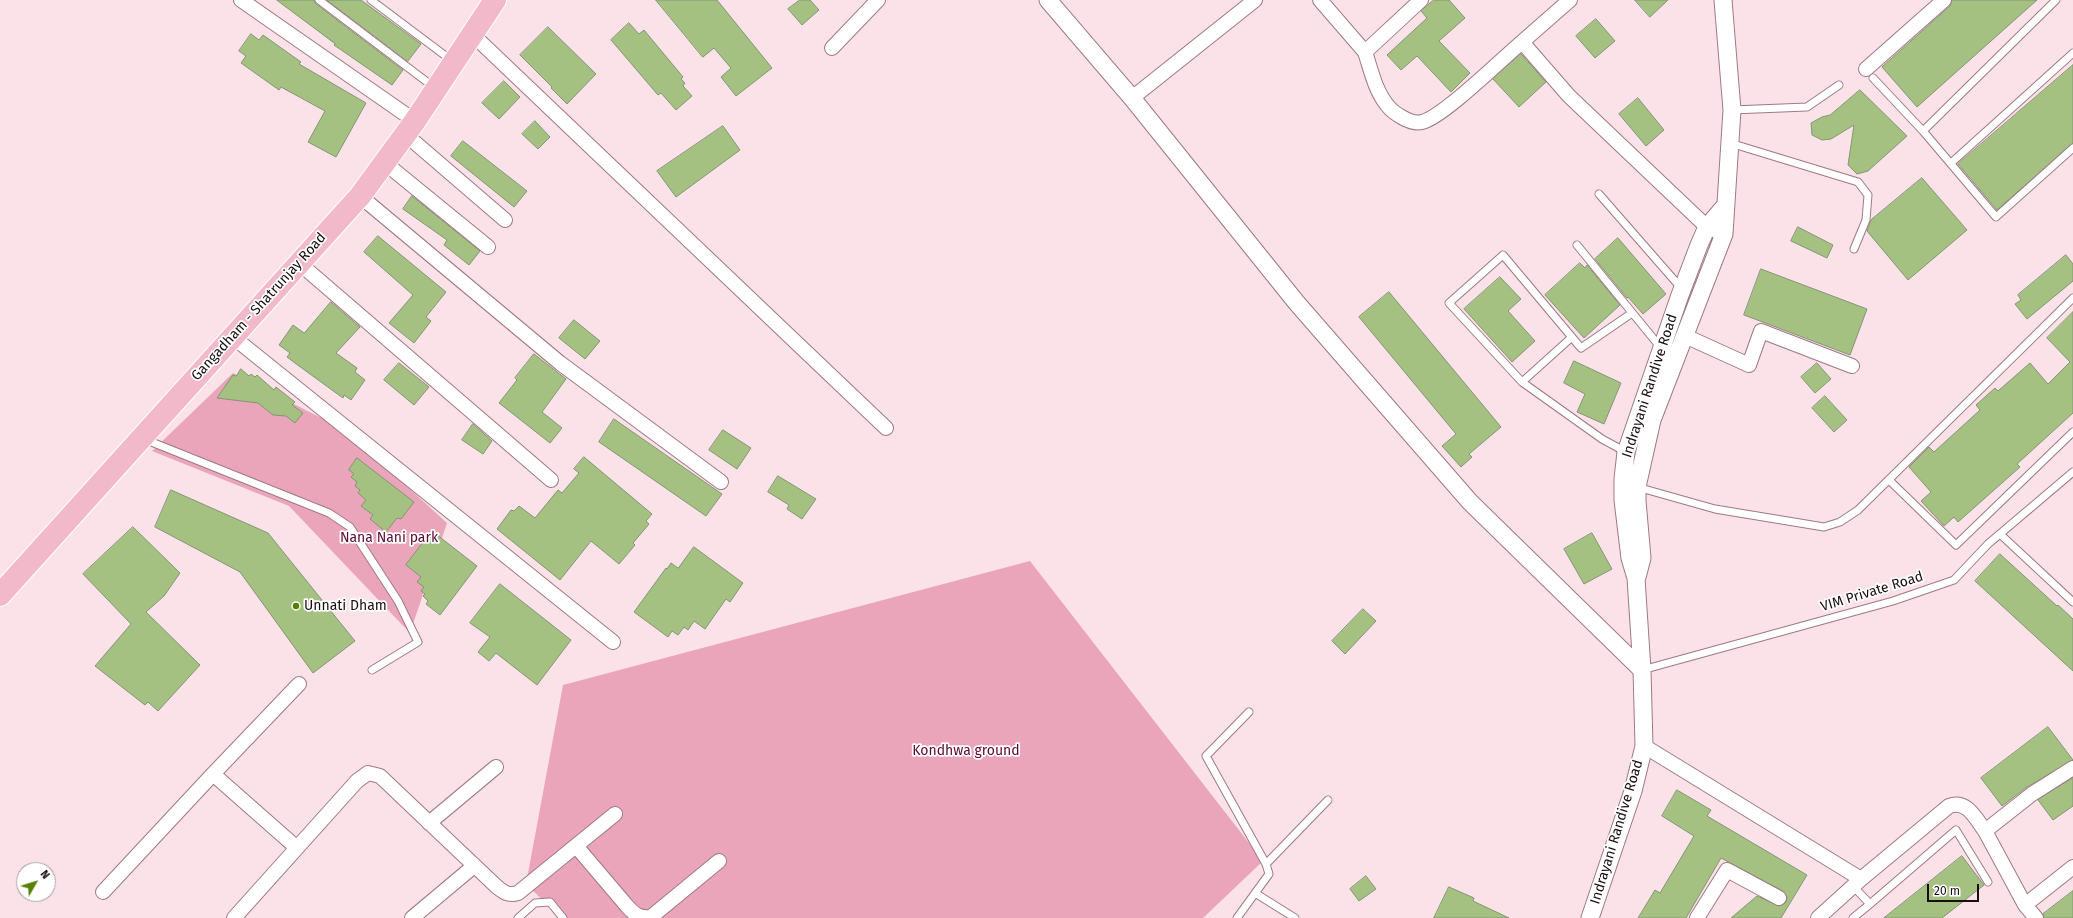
<!DOCTYPE html>
<html>
<head>
<meta charset="utf-8">
<style>
  body { margin:0 }
  #map { position:relative; width:2073px; height:918px; overflow:hidden; background:#fbe2e9; font-family:"Fira Sans",sans-serif }
  canvas { display:block }
  .north { position:absolute; left:16px; top:862px; width:40px; height:40px; box-sizing:border-box; background:#fff; border:1px solid #a39ea0; border-radius:50%; rotate:51deg; font-size:11px; font-weight:700; line-height:16px; text-align:center; color:#1a0d11 }
  .north::after { content:''; display:block; margin:auto; width:14px; height:18px; background:#577f00; clip-path:polygon(50% 0,100% 100%,50% 72%,0 100%) }
  .scale { position:absolute; left:1927px; top:884px; width:52px; height:18px; box-sizing:border-box; border:2px solid #1a0d11; border-top:0; padding-left:5px; font-size:12px; line-height:14px; white-space:nowrap; color:#1a0d11; -webkit-text-stroke:3px #fff; paint-order:stroke }
</style>
</head>
<body>
<div id="map">
<canvas width="2073" height="918"></canvas>
<div class="north">N</div>
<div class="scale">20 m</div>
</div>
<script>
const g = document.querySelector('canvas').getContext('2d');
g.lineJoin = 'round';
function fill(path, color) {
  g.fillStyle = color;
  g.fill(path, 'evenodd');
}
function stroke(path, color, width, dash) {
  g.strokeStyle = color;
  g.lineWidth = width;
  g.lineCap = dash ? 'butt' : 'round';
  g.setLineDash(dash || []);
  g.stroke(path);
}
function write(font, color, halo, rows, align = 'center') {
  g.font = font + ' "Fira Sans",sans-serif';
  g.lineWidth = 3.5;
  g.setLineDash([]);
  g.textBaseline = 'middle';
  g.strokeStyle = halo;
  g.fillStyle = color;
  for (const [text, x, y, turn = 0] of rows) {
    g.save();
    g.translate(x, y);
    g.rotate((+turn || 0) * Math.PI / 180);
    g.textAlign = isNaN(turn) ? turn : align;
    if (halo) g.strokeText(text, 0, 0);
    g.fillText(text, 0, 0);
    g.restore();
  }
}
fill(new Path2D(`
  M233 373 345 430 447 523 410 633 289 506 152 451Z
  M1030 561 1263 861 1203 918H561L526 884 563 685Z`), '#eaa5ba');
const building = new Path2D(`
  M277 0H314L316 4 403 70 392 85 334 45 335 44Z
  M327 0H361L421 44 408 61Z
  M656 0H717L772 68 736 96 721 77 731 68 714 48 703 57Z
  M800 0H810L819 10 802 25 788 9Z
  M1434 0H1449L1465 18 1439 41 1470 73 1451 92 1417 56 1401 70 1387 55 1427 18 1421 11Z
  M1635 0H1668L1650 17Z
  M1952 0H2037L1917 107 1882 67 1950 6Z
  M1596 19 1615 41 1595 58 1576 36Z
  M629 23 639 34 644 30 683 77 681 79 685 83 683 86 692 96 676 110 661 93 658 95 611 40Z
  M548 27 596 74 567 104 551 88 552 87 520 55Z
  M251 34 259 40 263 35 301 62 299 64 366 103 336 157 308 142 325 111 281 87 279 90 241 63 246 56 239 51Z
  M1521 54 1546 82 1519 107 1493 79Z
  M2073 65V143L1997 210 1958 164Z
  M504 81 520 97 499 119 482 103Z
  M1860 90 1907 136 1868 171 1857 174 1848 165 1854 125 1831 139 1822 140 1812 135 1811 123 1822 117 1830 115Z
  M1638 98 1664 130 1646 146 1619 114Z
  M535 121 550 137 538 149 522 134Z
  M723 126 740 150 676 197 657 171Z
  M463 141 527 191 514 207 451 156Z
  M1922 178 1967 230 1908 280 1867 231 1871 220Z
  M412 196 480 251 469 265 444 245 447 240 403 209Z
  M1798 227 1833 245 1827 258 1791 241Z
  M378 236 446 292 426 317 431 321 414 343 389 323 413 295 364 252Z
  M1618 238 1666 294 1643 314 1628 297 1627 298 1595 259Z
  M2066 255 2073 264V281L2027 319 2015 304 2021 300 2018 295Z
  M1580 263 1585 268 1587 265 1620 305 1584 338 1545 295Z
  M1761 269 1867 309 1850 355 1744 315Z
  M1500 277 1521 299 1508 311 1535 341 1512 362 1464 309Z
  M1389 292 1501 427 1469 454 1472 457 1461 467 1442 446 1456 434 1359 317Z
  M331 302 360 327 336 353 357 368 355 372 365 380 351 400 344 395 343 398 299 366 287 357 290 353 279 345 293 325 304 333Z
  M2073 312V413L2017 464 2020 467 1958 522 1954 517 1944 526 1921 501 1931 492 1909 467 1929 447 1934 452 1980 410 1976 405 1995 388 1998 391 2030 363 2048 384 2070 362 2047 338Z
  M574 320 600 341 585 359 559 338Z
  M534 354 566 379 542 412 562 428 550 443 499 403 517 380 515 378Z
  M1574 361 1621 383 1604 424 1577 412 1585 394 1564 383Z
  M399 363 429 387 414 405 384 380Z
  M1817 363 1831 379 1815 393 1801 377Z
  M241 369 249 376 251 374 255 377 257 375 274 390 276 387 295 402 292 405 303 413 295 423 286 416 273 415 258 403 217 398 233 375 236 376Z
  M1825 396 1847 420 1834 432 1812 408Z
  M614 419 722 494 706 516 599 442Z
  M473 424 492 441 483 454 462 440Z
  M723 430 751 448 737 469 709 450Z
  M584 457 652 514 646 521 649 524 633 543 635 545 619 564 591 541 560 580 497 529 511 510 514 511 519 506 535 518 558 490 562 493 579 473 574 469Z
  M357 458 414 502 401 519 397 518 386 532 370 519 373 515 361 506 366 500 358 493 360 490 355 486 357 482 351 477 354 474 349 470Z
  M778 476 816 499 802 519 787 509 789 505 768 492Z
  M171 490 268 533 355 641 313 673 240 572 155 527Z
  M133 527 180 573 164 596 146 612 200 665 158 711 148 702 145 705 95 666 131 624 83 574Z
  M432 531 477 566 440 615 426 604 428 601 423 596 425 594 421 591 424 587 417 582 421 577 406 565Z
  M1592 533 1612 569 1584 584 1564 549Z
  M694 547 743 583 730 602 726 599 705 629 694 621 688 630 684 627 678 635 672 631 668 637 634 612 666 568 667 569 671 563 678 568Z
  M2000 554 2057 606 2058 605 2073 619V671L1975 581Z
  M500 584 571 640 537 685 496 653 489 661 478 652 490 637 470 623Z
  M1363 609 1376 621 1345 654 1332 641Z
  M2048 727 2073 760 2027 787 2002 806 1981 778Z
  M2073 778V806L2053 820 2038 800Z
  M1677 790 1711 810 1707 816 1807 875 1781 918H1731L1757 896 1779 906 1786 902 1787 897 1783 891 1721 858 1686 918H1638L1655 890 1660 893 1694 836 1662 816Z
  M1962 856 1984 885 1942 918H1884Z
  M1366 876 1376 889 1359 901 1350 889Z
  M1449 887 1474 898 1473 901 1509 918H1434Z
  M2073 891V918H2044L2043 914Z`);
fill(building, '#a4c182');
stroke(building, '#859474', 1);
const service = new Path2D(`
  M319 0 435 88
  M371 0 451 60
  M1873 78 1923 131 1996 217 2073 148
  M1732 110 1807 107 1839 85
  M1923 131 2056 0
  M1730 143 1858 182 1868 195 1866 220 1854 249
  M1951 163 2073 53
  M1599 194 1682 289
  M1577 245 1661 348
  M1522 382 1572 337
  M144 439 329 513 350 527 398 601 418 642 372 670
  M1626 452 1602 439 1522 382 1449 303 1503 255 1581 348 1632 313
  M1889 480 1956 545 2073 432
  M1637 487 1715 509 1824 527 1840 522 1858 510 2073 298
  M2000 534 2073 602
  M1642 670 1893 601 1954 580 1988 544 2073 472
  M1266 864 1328 800
  M1853 886 1870 904 1853 918
  M1255 893 1295 918
  M1870 904 1956 830 1988 882
  M518 918 535 903 550 902 563 918
  M1237 918 1269 874 1266 864 1206 756 1249 712`);
const minor = new Path2D(`
  M241 0 415 121
  M1320 0 1365 52 1421 0
  M472 34 886 428
  M1522 42 1570 0
  M832 48 878 0
  M1365 52C1371 70 1375 90 1387 105 1393 113 1411 125 1422 122 1443 117 1502 59 1522 42L1569 96 1707 227 1724 234
  M1866 69 1944 0
  M1132 98 1255 0
  M405 134 505 220
  M385 163 488 247
  M360 196 560 363 721 482
  M299 263 551 480
  M1685 336 1749 365 1761 331 1852 366
  M233 337 613 642
  M1644 746 1861 879 1949 806C1967 799 1976 819 1985 831
  M213 774 299 684
  M429 823 496 767
  M576 846 627 906C635 915 639 918 651 917L719 861
  M103 892 213 774 297 848
  M2025 905 2073 867
  M234 918 357 781 368 773 380 776 496 886C503 892 508 896 518 893L615 814
  M412 918 474 866
  M1697 918 1727 870 1779 898
  M1818 918 1861 879
  M2036 918 2025 905 1985 831 2032 794 2073 768`);
const tertiary = new Path2D(`
  M1048 0 1132 98 1296 302 1470 502 1642 670
  M1637 577 1642 558 1637 501V487L1652 420 1724 234 1732 110 1723 0
  M1590 918 1633 791 1644 746 1642 670 1636 578 1630 558 1623 500V479L1626 452 1680 295 1699 245 1707 227 1725 206`);
const primary = new Path2D(`
  M0 595 360 196 415 121 495 0`);
stroke(service, '#9f7984', 9);
stroke(minor, '#9f7984', 16);
stroke(tertiary, '#9f7984', 19);
stroke(primary, '#fff', 24);
stroke(service, '#fff', 7);
stroke(minor, '#fff', 14);
stroke(tertiary, '#fff', 17);
stroke(primary, '#f2b9cb', 22);
for (const [x, y, r, color] of [
  [296,606,4,"#577f00"]
]) {
  const dot = new Path2D();
  dot.arc(x, y, r, 0, 2 * Math.PI);
  g.fillStyle = color;
  g.fill(dot);
  stroke(dot, '#fff', 1.5);
}
write('14px', '#1a0d11', '#fff', [
  ["Gangadham - Shatrunjay Road",259,307,-48],
  ["Indrayani Randive Road",1650,386,-72],
  ["VIM Private Road",1872,592,-17],
  ["Indrayani Randive Road",1617,832,-73]
]);
write('14px', '#5f0931', '#fff', [
  ["Nana Nani park",389,538],
  ["Kondhwa ground",966,751]
]);
write('14px', '#1a0d11', '#fff', [
  ["Unnati Dham",304,606]
], 'left');
</script>
</body>
</html>
